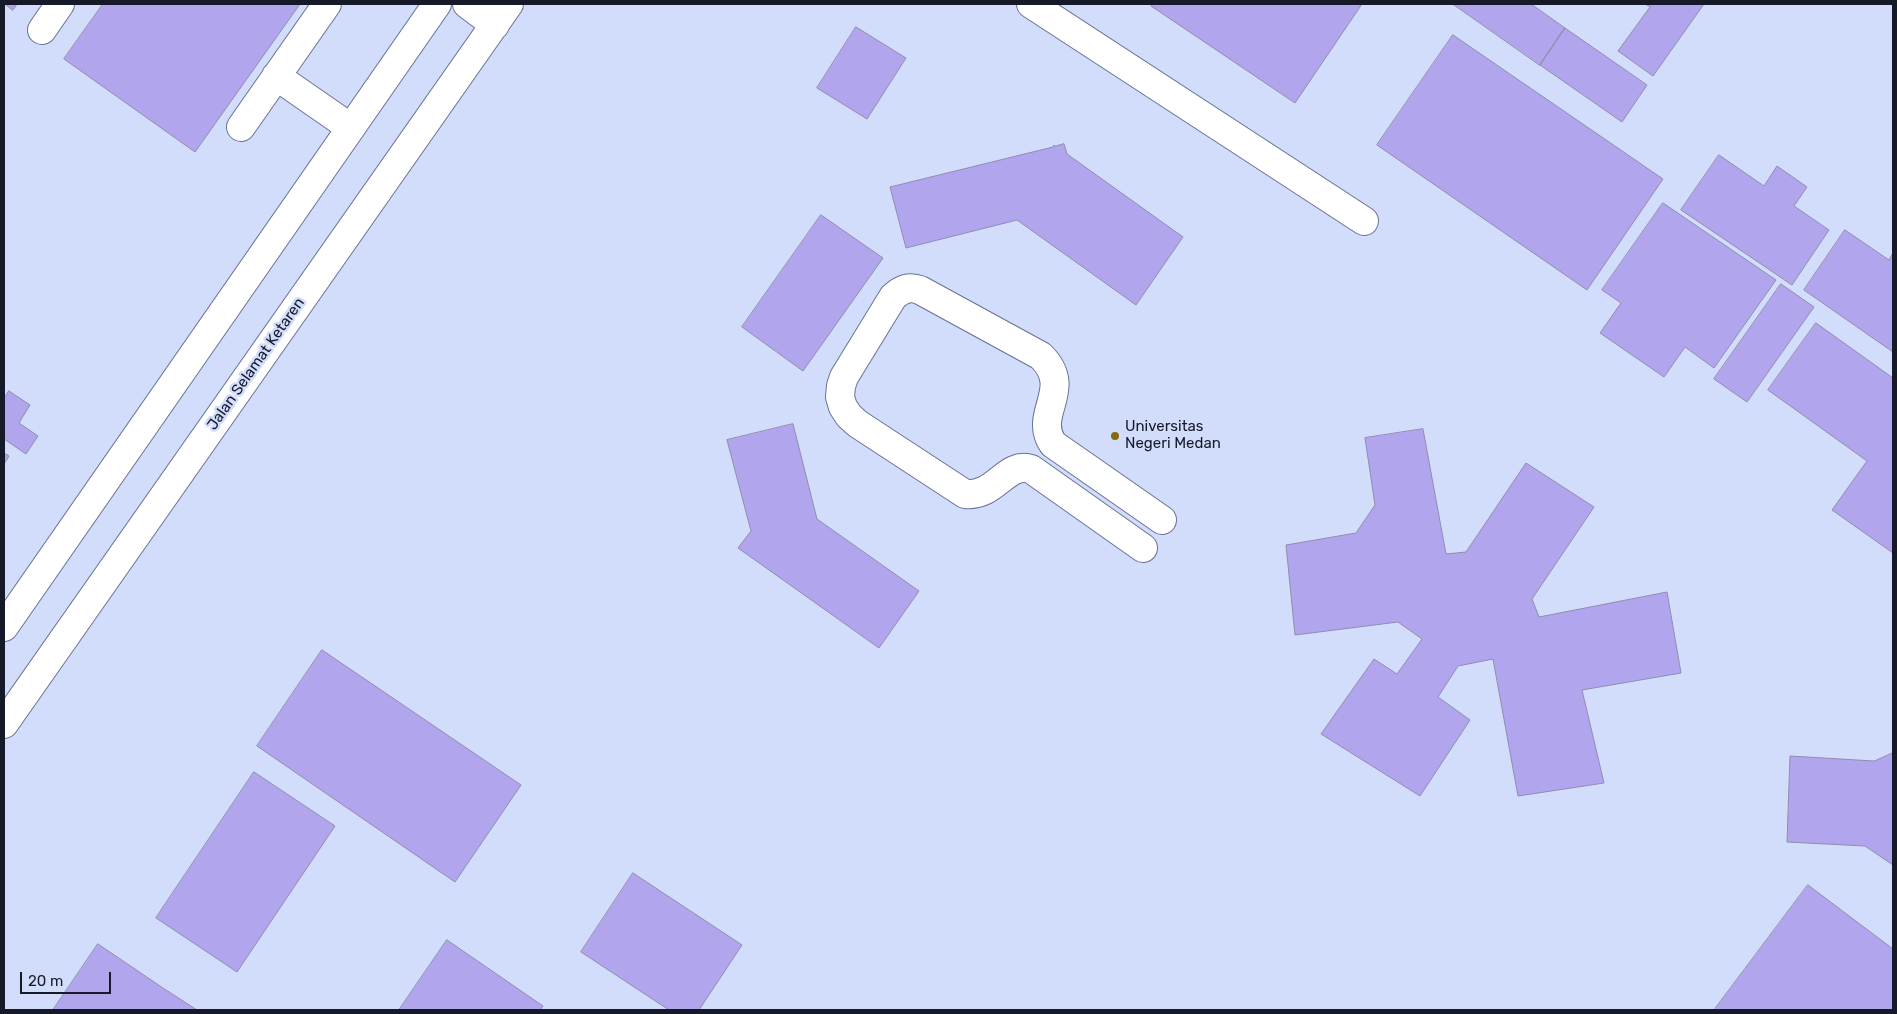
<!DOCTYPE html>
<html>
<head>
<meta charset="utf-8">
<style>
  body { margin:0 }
  #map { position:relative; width:1897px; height:1014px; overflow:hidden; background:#d2ddfc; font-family:Rubik,sans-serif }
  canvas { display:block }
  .frame { position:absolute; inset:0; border:5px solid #161a28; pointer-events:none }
  .scale { position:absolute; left:20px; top:972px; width:91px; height:22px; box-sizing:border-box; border:2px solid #161a28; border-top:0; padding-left:6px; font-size:15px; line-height:18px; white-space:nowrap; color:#161a28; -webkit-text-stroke:4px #d2ddfc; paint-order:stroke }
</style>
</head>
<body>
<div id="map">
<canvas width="1897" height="1014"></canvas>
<div class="frame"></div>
<div class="scale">20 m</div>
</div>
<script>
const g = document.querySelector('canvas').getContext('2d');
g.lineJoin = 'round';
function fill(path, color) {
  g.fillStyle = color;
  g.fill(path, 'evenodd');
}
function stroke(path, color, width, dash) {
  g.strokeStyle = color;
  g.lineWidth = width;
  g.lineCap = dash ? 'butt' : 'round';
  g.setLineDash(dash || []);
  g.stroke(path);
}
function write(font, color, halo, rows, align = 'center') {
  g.font = font + ' Rubik,sans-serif';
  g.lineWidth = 5;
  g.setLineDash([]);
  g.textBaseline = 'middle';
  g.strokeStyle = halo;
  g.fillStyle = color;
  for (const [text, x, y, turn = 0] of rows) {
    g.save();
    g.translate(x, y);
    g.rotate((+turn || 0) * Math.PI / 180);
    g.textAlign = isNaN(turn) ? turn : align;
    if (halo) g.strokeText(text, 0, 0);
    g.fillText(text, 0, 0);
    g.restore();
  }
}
const building = new Path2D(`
  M5 4H17L13 10Z
  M103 4H300L195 152 64 59Z
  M1153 4H1362L1295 103 1151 6Z
  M1453 4H1531L1565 28 1540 65Z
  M1645 4H1704L1653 76 1618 51 1650 7Z
  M856 27 906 58 867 119 817 88Z
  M1565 28 1647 85 1622 122 1540 65Z
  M1453 35 1663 179 1587 290 1377 145Z
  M1064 144 1067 154 1183 237 1136 305 1017 220 906 248 890 187 1053 147 1054 145 1055 146Z
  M1719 155 1764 186 1777 166 1807 187 1794 206 1829 230 1792 285 1681 210Z
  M1663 203 1776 280 1714 368 1685 347 1664 377 1600 333 1621 303 1602 290Z
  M821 215 883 258 803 371 742 327Z
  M1845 230 1889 260 1893 253V352L1804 290Z
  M1781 284 1814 307 1747 402 1714 379Z
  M1816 323 1893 378V553L1832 510 1867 461 1768 390Z
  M9 391 30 405 19 423 38 436 26 454 4 439V399Z
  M793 424 817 519 919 591 879 648 738 548 751 531 727 440Z
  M1423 429 1446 554 1466 552 1526 463 1594 507 1532 599 1539 617 1667 592 1681 673 1582 690 1604 783 1518 796 1493 659 1458 666 1438 697 1470 720 1420 796 1321 734 1374 659 1397 674 1422 639 1398 622 1295 635 1286 545 1356 533 1375 505 1365 438Z
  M4 453 9 456 4 464Z
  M322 650 521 785 455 882 257 746Z
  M1893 753V865L1865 846 1787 842 1790 756 1874 761Z
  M254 772 335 826 237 972 156 918Z
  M633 873 742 945 699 1010H669L581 952Z
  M1808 885 1893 949V1010H1716L1715 1009Z
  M447 940 543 1006 540 1010H399Z
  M98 944 163 988 197 1010H53Z`);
fill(building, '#b1a6ed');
stroke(building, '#908bb0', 1);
const minor = new Path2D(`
  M467 4 495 25
  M1031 4 1364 221
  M42 30 60 4
  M276 76 351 128
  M241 127 327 4
  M1143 548 1031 469C1006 461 996 497 965 494L858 424 849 416 843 407 840 397 841 386 844 377 893 297C902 289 909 286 920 290L1041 356C1075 390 1032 413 1053 444L1162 520
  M4 627 437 4
  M4 724 509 4`);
stroke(minor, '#677295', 30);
stroke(minor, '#fff', 28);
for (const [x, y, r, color] of [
  [1115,436,5,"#866b08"]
]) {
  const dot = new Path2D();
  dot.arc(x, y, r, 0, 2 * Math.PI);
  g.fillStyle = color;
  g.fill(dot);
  stroke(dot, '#d2ddfc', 2);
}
write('15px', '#161a28', '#d2ddfc', [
  ["Jalan Selamat Ketaren",256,364,-55]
]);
write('15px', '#161a28', '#d2ddfc', [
  ["Universitas",1125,427],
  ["Negeri Medan",1125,444]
], 'left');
</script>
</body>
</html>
